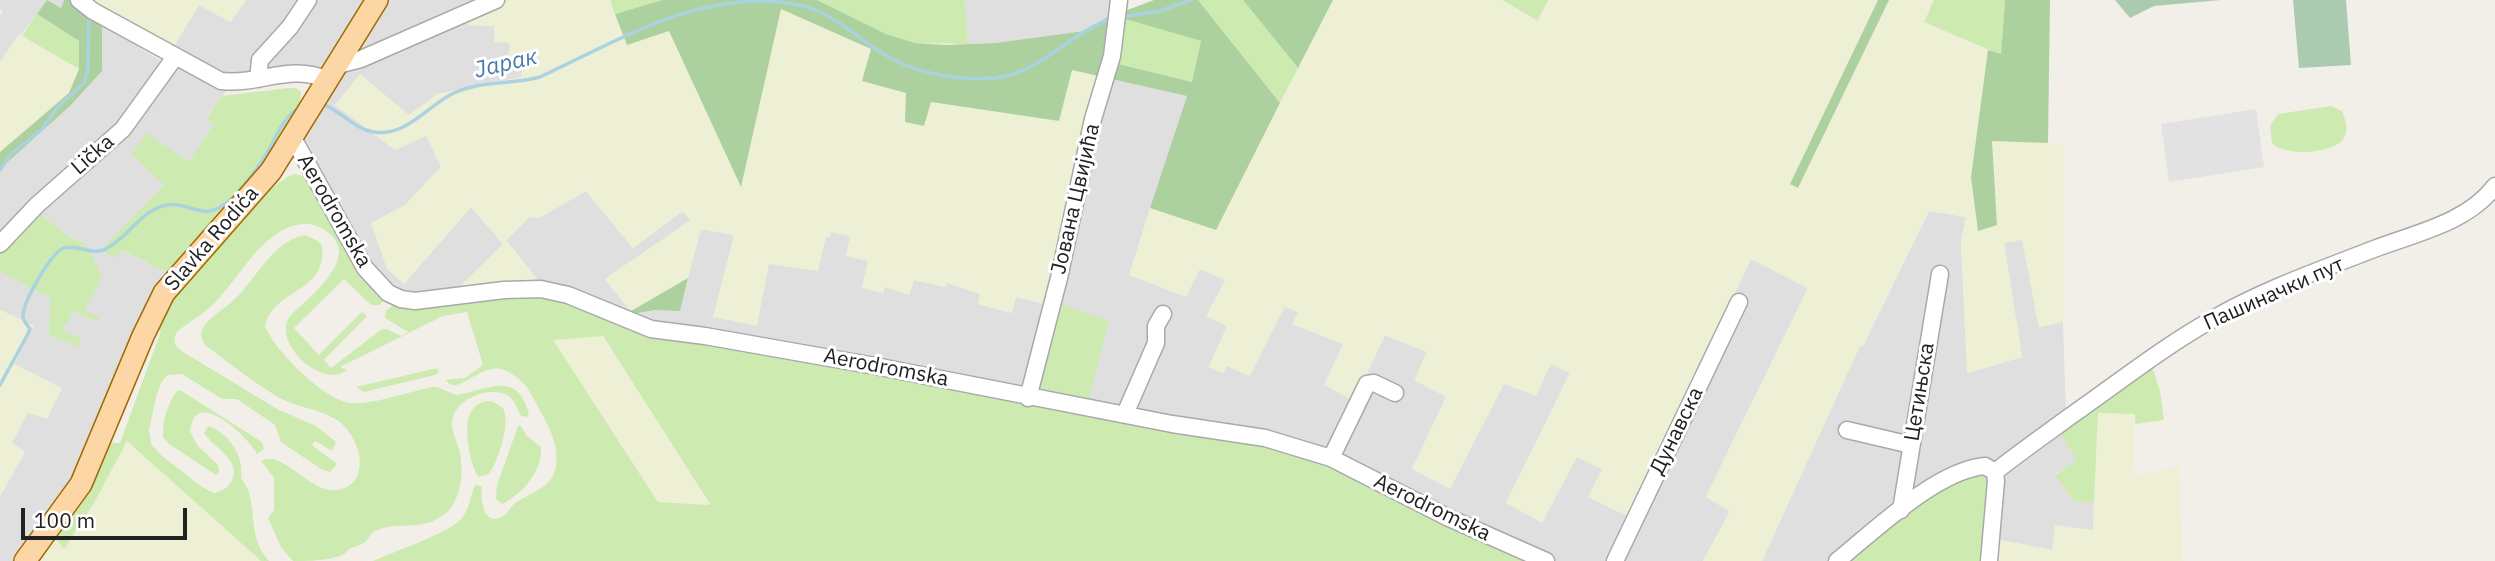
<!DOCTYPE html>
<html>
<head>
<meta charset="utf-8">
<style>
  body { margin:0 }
  #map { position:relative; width:2495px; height:561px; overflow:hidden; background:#f2efe9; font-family:"IBM Plex Sans",sans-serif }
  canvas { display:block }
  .scale { position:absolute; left:21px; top:508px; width:166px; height:32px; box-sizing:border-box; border:4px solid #222; border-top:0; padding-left:9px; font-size:21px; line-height:24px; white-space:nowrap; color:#222; -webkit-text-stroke:5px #fff; paint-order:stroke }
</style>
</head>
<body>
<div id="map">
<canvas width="2495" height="561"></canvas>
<div class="scale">100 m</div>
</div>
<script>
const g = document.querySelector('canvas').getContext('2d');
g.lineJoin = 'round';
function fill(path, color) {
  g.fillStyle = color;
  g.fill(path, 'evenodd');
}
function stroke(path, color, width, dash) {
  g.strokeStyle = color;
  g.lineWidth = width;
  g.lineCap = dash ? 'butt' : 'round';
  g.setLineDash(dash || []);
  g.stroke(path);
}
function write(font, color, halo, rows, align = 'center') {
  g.font = font + ' "IBM Plex Sans",sans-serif';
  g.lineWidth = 6;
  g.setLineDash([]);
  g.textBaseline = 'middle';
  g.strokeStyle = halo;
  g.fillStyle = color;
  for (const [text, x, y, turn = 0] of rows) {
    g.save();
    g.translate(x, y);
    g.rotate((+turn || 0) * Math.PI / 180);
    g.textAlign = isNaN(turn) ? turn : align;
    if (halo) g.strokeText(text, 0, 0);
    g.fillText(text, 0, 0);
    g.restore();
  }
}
fill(new Path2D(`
  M0 0H64L61 8 47 1 0 62V15L3 11 0 9Z
  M246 0H368L323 69 316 73 230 86 206 118 214 124 189 163 131 154 164 184 121 250 170 274 85 462 16 561H0V496L25 452 11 443 28 412 13 363 34 326 0 310V272L50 297 49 335 63 330 72 311 98 322 84 310 86 244 68 236 36 210 0 250V169L69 107 102 24 164 63 199 5 230 22Z
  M384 0H504L490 7 468 25 494 26 523 59 522 77 438 94 409 115 336 105 395 150 426 135 441 167 405 205 371 224 404 284 471 207 503 244 460 287 537 279 506 240 530 216 539 218 586 191 633 248 683 211 691 220 605 279 633 314 655 310H680L700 229 734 235 769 263 831 232 851 236 868 261 862 288 885 287 914 280 945 287 946 282 980 294 978 304 1012 313 1016 297 1049 305 1024 388 466 292 399 294 376 273 302 149 303 135Z
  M965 0H1115L1113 16 1084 31 995 43 968 44Z
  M1109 78 1188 96 1150 208 1130 275 1200 269 1225 280 1228 326 1209 366 1223 372 1226 365 1250 375 1285 306 1298 312 1293 324 1343 344 1354 400 1385 335 1427 352 1446 397 1412 469 1449 488 1504 384 1552 364 1570 373 1506 503 1577 457 1603 469 1629 517 1751 259 1808 288 1706 496 1730 511 1703 561H1555L1454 516 1088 403 1056 302Z
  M1929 211 1966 217 1961 243 1968 373 2022 357 2004 243 2022 239 2039 327 2063 322 2066 415 1998 462 1832 561H1762L1860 345 1863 346Z
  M2059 431 2078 460 2055 474 2074 501 2094 502 2093 530 2052 550 1995 539 2001 486 2006 474 2012 465Z`), '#e0dfdf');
fill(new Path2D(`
  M96 0H246L231 22 199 5 168 54 96 9Z
  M504 0H610L628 45 669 31 741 186 781 9 871 49 906 93 924 126 931 102 1059 121 1071 70 1102 77 1049 305 1016 297 1012 313 978 304 980 294 947 283 945 287 914 280 909 295 885 287 883 293 862 288 868 261 846 256 850 236 831 232 830 237H826L818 271 769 264 757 326 713 317 734 235 701 229 688 278 631 311 605 279 691 220 682 211 633 248 586 191 539 218 530 217 506 240 537 279 459 287 503 244 471 207 404 284 387 269 371 223 405 205 441 167 426 136 395 150 335 105 360 74 409 115 438 94 521 77 523 60 508 59 510 43 494 42V26L468 25 470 15Z
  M1333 0H1502L1538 21 1548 0H1878L1791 183 1798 188 1889 0H1934L1924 22 1988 50 1971 177 1997 224 1991 141 2063 143V322L2039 327 2022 240 2004 243 2022 357 1967 373 1961 243 1966 217 1929 211 1863 346H1860L1762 561H1703L1730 512 1706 497 1808 288 1751 259 1629 517 1588 497 1602 469 1577 457 1542 523 1506 503 1570 373 1551 364 1536 396 1504 384 1450 489 1412 469 1446 397 1414 380 1427 352 1385 335 1354 401 1324 385 1343 344 1292 324 1298 312 1285 307 1249 376 1227 366 1223 373 1209 367 1227 326 1206 316 1225 280 1200 269 1186 297 1129 275 1150 208 1216 229Z
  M19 34 79 69 69 94 0 152V62Z
  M0 310 34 326 14 364 62 388 47 419 28 413 12 443 25 452 0 496V388L5 378 0 375Z
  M602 335 710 505 658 502 552 340Z
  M2098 413 2135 414 2133 476 2179 467 2183 561H1993L1995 539 2052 550 2055 525 2093 530Z
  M127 441 261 561H35L55 537 64 548 94 503Z`), '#eef0d5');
fill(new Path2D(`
  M610 0H662L615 14Z
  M817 0H965L968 44 915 43 885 34Z
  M1198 0H1243L1298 68 1280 103Z
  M1502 0H1548L1538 21Z
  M1934 0H2005L2001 55 1924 22Z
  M37 14 79 41V69L22 36Z
  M1123 18 1201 41 1192 82 1106 61Z
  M288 88H296L301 92 300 103 264 167 170 274 122 250 115 258 101 250 164 185 131 154 147 133 189 162 214 124 206 119 222 96Z
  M2331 106 2342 111C2345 119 2349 129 2344 138 2334 154 2285 157 2272 143L2270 126 2278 114Z
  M295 174 305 177 309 182 385 298 380 305H371L344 279 294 328 319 355 362 312 367 316 324 360 331 368 382 329H387L401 336 408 332 385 318 386 311 394 304 422 308 436 307 511 293 564 298 631 326 1269 444 1316 456 1534 561H373C393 552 446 534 460 520 470 510 470 496 475 485L482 486C480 498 483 528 503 516 508 513 510 508 514 504 530 492 552 489 556 466 560 440 543 417 532 396 528 387 523 382 515 376 492 358 478 377 457 385H451L445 380 465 378 483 365 467 312 443 316 340 367 347 370C323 390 271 343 290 316 310 296 366 255 323 229 312 222 299 223 287 228 253 244 237 283 209 308 202 315 179 328 176 334 172 342 176 347 183 352L279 410 316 426 336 442 332 451 315 441 312 445 337 464 330 472 321 469 281 442 275 425 237 399H222L182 374 168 375 162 381 156 397 149 430 151 444 161 455 202 487 214 493C222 491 228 488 232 480 242 461 213 447 204 433L208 426C228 432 245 457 241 478 261 503 244 533 269 561H261L127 441 94 503 64 549 55 537 88 490 109 443H120L161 331 157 330C161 319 165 304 172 295 190 272 272 178 295 174ZM603 336 710 504 709 505 658 502 553 340Z
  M36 210 68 236 86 244 102 277 84 310 100 318 97 322 73 311 63 330 81 339 78 347 49 335 50 297 0 272V250Z
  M305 235 318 241 322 246C327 294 275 287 265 326 274 350 325 401 351 403 371 405 410 392 431 387H437L456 395C486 391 517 368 529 414L527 417 521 416C517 409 515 400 507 395 490 386 458 398 453 417 449 429 458 442 460 453 464 472 461 500 446 513 423 533 397 520 375 531 370 534 368 540 364 543 360 545 354 547 349 549 342 561 310 561 293 561L281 547 268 518 274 510V478L261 461C282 448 311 495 338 490 375 483 359 432 335 419 318 409 297 407 280 398 254 383 229 363 205 345 202 340 200 336 202 330 208 317 228 307 238 296 258 275 274 241 305 235Z
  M1056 302 1109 321 1088 403 1037 393Z
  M2152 367 2160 391 2164 420 2135 424V414L2098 413 2094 502 2074 501 2055 475 2077 460 2059 431Z
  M437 368 439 372 435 375 364 392 356 387Z
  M180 390 262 442 264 449 257 454C251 441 215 407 200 413 192 416 191 425 190 432L198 446 218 465 219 472 216 475 169 444 163 437C162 422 168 402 177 391Z
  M486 401H492L503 408C511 424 498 461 489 474L479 477C470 468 464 427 469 416 472 408 478 403 486 401Z
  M518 426H521L526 435 541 447C543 470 523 494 502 504L496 499 497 485Z
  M1977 471 1990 476 1984 561H1847L1924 498Z`), '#cdebb0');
fill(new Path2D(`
  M47 0 61 8 64 0H69L77 10 102 24V71L69 107 0 169V152L69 93 79 69V41L37 14Z
  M662 0H817L886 34 915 43 946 45 995 43 1084 31 1106 18 1154 0H1198L1280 103 1216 230 1150 208 1187 96 1072 70 1059 121 931 102 924 126 905 122 906 93 862 81 871 49 781 9 741 187 669 31 627 45 615 14ZM1122 18 1201 41 1192 82 1106 61Z
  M1243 0H1333L1298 68Z
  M1878 0H1889L1798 188 1790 184Z
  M2005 0H2050L2048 143 1992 141 1997 225 1978 231 1971 177 1988 50 2001 54Z
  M688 278 680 311 655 310 633 314 631 311Z`), '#add19e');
fill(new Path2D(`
  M2115 0H2221L2154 6 2130 18Z
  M2293 0H2346L2351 65 2299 68Z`), '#aacbaf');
fill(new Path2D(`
  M2256 109 2264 167 2169 182 2161 124Z`), '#e2e2e2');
stroke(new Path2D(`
  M1122 17 1160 11 1191 0
  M322 104C341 110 353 129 374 132 405 137 426 108 450 95 477 80 511 85 540 77 613 43 676 3 758 1 780 1 800 3 820 12 842 22 861 40 882 53 913 73 957 81 994 78 1040 74 1069 33 1111 19
  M0 170 11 154 42 129 58 107 84 83 88 70 89 16
  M0 385 28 334 30 329C27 324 22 320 23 315 24 301 51 252 64 248 79 244 92 256 106 249 128 238 140 211 166 205 187 201 202 220 222 206 239 195 252 175 264 158 275 141 282 116 301 107`), '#aad3df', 3.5);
const minor = new Path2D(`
  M79 0 93 11 221 81C263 85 287 63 329 80
  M338 65 361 59 496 0
  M258 79 260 60 290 27 308 0
  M293 138 365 268 388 293 401 299 415 301 504 290 541 289 568 295 651 329 705 336 875 366 1172 424 1265 438 1331 458 1449 518 1546 561
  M0 244 37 205 123 129 175 57
  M1028 398 1059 278 1093 119 1112 56 1119 0
  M1125 414 1156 343V326L1163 314
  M1847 430 1911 445
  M1331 458 1367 384 1374 383 1395 393
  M1995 472C2020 452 2046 434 2072 415 2118 383 2163 347 2213 319 2263 290 2320 270 2374 249 2416 233 2467 223 2495 186
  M1901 510 1940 274
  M1615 561 1739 302
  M1837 561C1874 531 1937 470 1985 466L1995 472 1996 481 1989 561`);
const major = new Path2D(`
  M25 561 81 484 143 336 164 293 271 171 377 0`);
stroke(minor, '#a9a9a9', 19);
stroke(major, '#a06b00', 24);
stroke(minor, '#fff', 16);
stroke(major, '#fcd6a4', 21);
write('21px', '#222', '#fff', [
  ["Lička",93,155,-41],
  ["Јована Цвијића",1076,199,-77],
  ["Aerodromska",334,211,60],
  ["Slavka Rodića",212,239,-49],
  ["Пашиначки пут",2274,294,-24],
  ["Aerodromska",886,368,11],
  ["Цетињска",1920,392,-81],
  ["Дунавска",1677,431,-64],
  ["Aerodromska",1432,508,26]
]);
write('italic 23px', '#4a7aab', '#fff', [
  ["Јарак",506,64,-13]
]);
</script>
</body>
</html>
